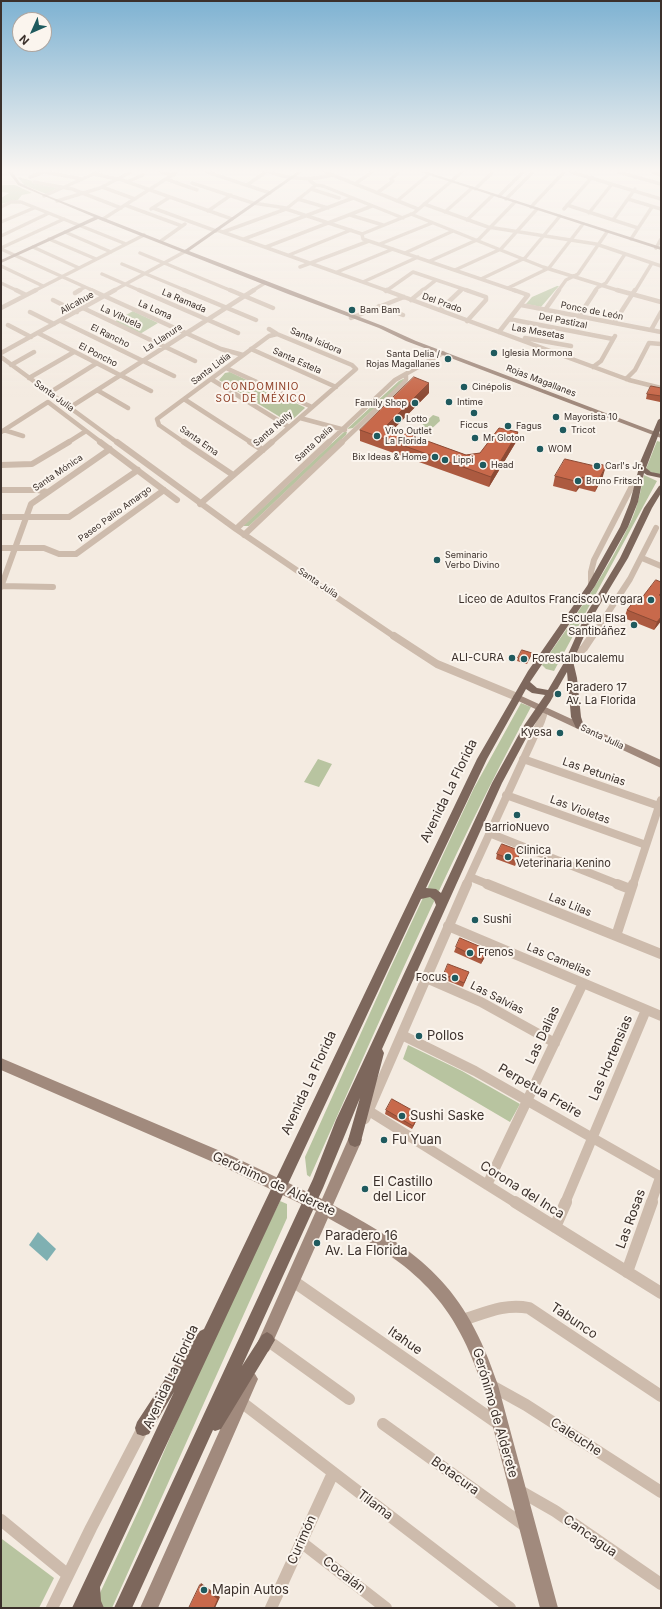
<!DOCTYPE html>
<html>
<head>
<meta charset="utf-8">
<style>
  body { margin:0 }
  #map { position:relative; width:662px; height:1609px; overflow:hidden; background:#f4ebe1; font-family:Inter,sans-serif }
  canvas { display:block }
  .frame { position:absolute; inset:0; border:2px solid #3b302b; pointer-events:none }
  .north { position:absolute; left:12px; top:12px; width:40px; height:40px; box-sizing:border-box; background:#fbf5ee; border:1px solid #aea6a0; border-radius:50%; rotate:225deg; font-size:11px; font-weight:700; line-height:16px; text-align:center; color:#3b302b }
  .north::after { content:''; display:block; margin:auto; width:14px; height:18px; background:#1f5a5e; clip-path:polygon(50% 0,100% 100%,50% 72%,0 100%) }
</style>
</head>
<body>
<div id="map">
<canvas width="662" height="1609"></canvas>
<div class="frame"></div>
<div class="north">N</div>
</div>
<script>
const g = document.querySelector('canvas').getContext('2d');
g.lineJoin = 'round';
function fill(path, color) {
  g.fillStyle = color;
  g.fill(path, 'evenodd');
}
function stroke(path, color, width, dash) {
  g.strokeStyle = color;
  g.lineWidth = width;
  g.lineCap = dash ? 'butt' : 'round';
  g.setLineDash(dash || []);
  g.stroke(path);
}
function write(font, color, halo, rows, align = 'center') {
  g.font = font + ' Inter,sans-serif';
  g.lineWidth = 4;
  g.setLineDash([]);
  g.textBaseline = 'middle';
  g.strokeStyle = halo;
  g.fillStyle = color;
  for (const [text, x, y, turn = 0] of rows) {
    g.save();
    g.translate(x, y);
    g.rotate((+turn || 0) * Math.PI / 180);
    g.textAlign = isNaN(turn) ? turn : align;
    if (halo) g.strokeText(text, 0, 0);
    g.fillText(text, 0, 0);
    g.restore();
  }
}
fill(new Path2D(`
  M18 177 32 181V183L58 188 46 194 24 185Z
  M3 185H15L32 193 22 195 18 200 1 204V198L9 193 1 192V186Z
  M557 286H559L541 307 526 304 532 297Z
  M133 311 158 323 140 334 114 322Z
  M230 372 304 407 305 408 292 420H285L219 380 225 373Z
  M403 379H404L403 382 353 428 347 429 399 381Z
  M433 415 439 417 440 421C432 428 428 434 417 430Z
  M344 432H347L346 435 249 526H244V525Z
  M657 441 661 442V474C655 475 651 472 646 469Z
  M644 475 657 481 554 671 546 669 542 665C574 618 608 571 632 519 638 505 641 490 644 475Z
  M521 703 531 707C449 859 381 1019 310 1177L307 1175 305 1157 388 973 474 788Z
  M318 759 332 764 319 787 304 782Z
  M408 1045 462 1071 520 1104 510 1122 403 1059Z
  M280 1201 287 1204V1218L112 1608H93L141 1505 209 1347Z
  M2 1539 54 1578 39 1608H1Z`), '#b8c4a0');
fill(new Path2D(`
  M38 1232 56 1249 47 1261 29 1245Z`), '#7fb0b2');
stroke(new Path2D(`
  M45 172 82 179
  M161 172 174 175
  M207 172 270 193
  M269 172C291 179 309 181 332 175
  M325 172 418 209
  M571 172 661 199
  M618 172 661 184
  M652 172 661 175
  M94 174 122 180 232 219
  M30 177 44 172
  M166 179 197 190
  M34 182 72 189 121 208
  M127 182 143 175
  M192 183 253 203 286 208
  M355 184 372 172
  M247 185 266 172
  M316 185 323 186 403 218
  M102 187 135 199
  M311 189 339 198
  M475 189 493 172
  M377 193 393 181 391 179 399 172
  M44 196 98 172
  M499 196 523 172
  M298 199 328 208
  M506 199 533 172
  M628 199 661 209
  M57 201 100 188 131 172
  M397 201 429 174
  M424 204 488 227 596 244 661 266
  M125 205 182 226
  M567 205 638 228
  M1 207 11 202H21L126 244
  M531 207 564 172
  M153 208 216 231
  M151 209 170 197
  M286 209 362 234
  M564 209 592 177
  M208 211 231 195
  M445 212 472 188
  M589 213 612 184
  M411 214 543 267 620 291
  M350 215 383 225
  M103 219 177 172
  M467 220 493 195
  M613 220 635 189
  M1 222 34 208
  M217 230 388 291
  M65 232 111 252
  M223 232 286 209 316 185 310 181
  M362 234 363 239 516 291
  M362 234 414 213 462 172
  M1 236 47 214
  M49 239 96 259
  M244 239 353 198
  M631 239 652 207
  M161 241 185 224
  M380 244 432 223
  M33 247 79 268
  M266 247 372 206
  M1 248 64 219
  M656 248 661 239
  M1 249 94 291
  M140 253 232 291
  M405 253 453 231
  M289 255 351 230
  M430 261 479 239 515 202
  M122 264 187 291
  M1 266 43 286
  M300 267 369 241
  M455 270 501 249 537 209
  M337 272 393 249
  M102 274 141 291
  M481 279 525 258 560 216
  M363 282 418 257
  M1 283 18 291
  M508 288 549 268 583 224
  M34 291 144 235
  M78 291 85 287
  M113 291 186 251
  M252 291 265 283
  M386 291 413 272 469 291
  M422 291 436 280
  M460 291 462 289
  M558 291 566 280 578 274 607 232
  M595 291 597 288 606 283 625 254
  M635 291 652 263`), '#cdbbac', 3.5);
stroke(new Path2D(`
  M16 290 26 295
  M91 290 221 349 243 355
  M139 290 238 333
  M184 290 256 320
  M230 290 273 308
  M385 290 629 380 661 388
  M466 290 486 297V300L467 321
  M617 290 661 302
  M386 291 387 290
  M75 293 80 290
  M53 300 77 312
  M411 300 423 290
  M521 305 661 332
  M379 306 403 315
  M1 308 36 290
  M83 308 195 361
  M440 310 461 290
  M545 310 559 290
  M30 312 54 324
  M579 316 596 290
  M351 318 404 297
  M509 319 613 339
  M61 321 174 376
  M614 323 635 290
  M8 325 31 337
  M269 329 277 334 352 365 356 369 271 443
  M651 330 661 312
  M499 332 528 295 514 290
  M38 333 151 391
  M525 338 571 346
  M251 349 336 387
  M1 353 115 290
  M1 357 118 443
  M11 365 34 352
  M593 367 601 361 615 336
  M226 368 312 407
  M29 378 74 352
  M211 379 289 427
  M626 379 635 370 649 343 661 344
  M97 390 128 408
  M49 393 97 363
  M184 399 252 443
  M69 408 254 290
  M300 418 345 430
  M4 430 23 436
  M1 432 48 402 102 443
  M67 443 86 431
  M185 443 159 425 157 419 269 336 277 334
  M328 443 395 380 443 353
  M341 443 403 384 406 380V375`), '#cdbbac', 4.5);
stroke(new Path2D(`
  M100 442 177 500
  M117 442 236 529 395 637
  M184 442 233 475
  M250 442 263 450
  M1 465 32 464 69 442
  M1 490H38L47 492
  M200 504 272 442
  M1 517H69L138 470
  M236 529 329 442
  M244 535 342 442
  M1 548H44L59 554H76L164 490
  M642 558 661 566
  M1 586 53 587
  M591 586V572L594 560 631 488 640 476
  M1 587 31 504 110 449
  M592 637 630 579 656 528`), '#cdbbac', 6);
stroke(new Path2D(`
  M394 636 437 664 517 697
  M569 661 584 648 592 636
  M523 759 659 806
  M506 795 646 845
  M489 833 620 885
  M470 877 490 885
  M466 885 541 721 543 715 541 708
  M633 885 661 800`), '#cdbbac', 8);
stroke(new Path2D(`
  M487 884 661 954
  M617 884 630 889
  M448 926 661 1016
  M616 936 633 884
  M426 978 481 1002 555 1043
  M402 1035 475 1071 661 1177
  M369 1111 516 1203
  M365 1119 467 884
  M487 1185 583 983
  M565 1203 646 1010
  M651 1203 661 1175`), '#cdbbac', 10);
stroke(new Path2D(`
  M515 1202 661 1293
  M555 1227 566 1202
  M627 1272 652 1202
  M293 1281 500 1425
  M463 1320C485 1313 505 1303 529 1308L661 1396
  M267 1340 349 1399
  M490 1385 526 1405 661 1492
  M240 1401 510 1608
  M383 1424 525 1526
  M520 1491 555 1511 661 1584
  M1 1520 68 1575
  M301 1542 386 1608
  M52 1608 91 1528 143 1428
  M271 1608 333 1473`), '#cdbbac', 12);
fill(new Path2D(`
  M8 172H12L20 183 41 193 185 250 297 172H302L189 251 383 326 416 341 661 434V438L406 341 379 328 288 294 98 219 1 263V260L94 217 18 185Z
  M420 172H427L661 247V250Z
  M517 694 661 760V768L514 699 513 697 514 695Z
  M1 1058 232 1156 322 1199 350 1135 355 1133 360 1135 362 1140 333 1205C423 1253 465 1286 498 1385L558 1608H540L482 1385C452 1293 409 1263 328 1218L269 1351 264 1354 259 1351 256 1346 316 1211 222 1166 1 1070Z
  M250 1371 255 1374 258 1379 158 1608H140L245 1374Z`), '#a18a7d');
fill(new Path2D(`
  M661 418V428L646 468 651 472 661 474V478L647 475 644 473 638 502 628 527 595 586 530 682 537 688 548 690 565 661 585 616 620 558 644 508 659 486 661 485V493L652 508 628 558 593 616 573 661 577 678 581 717 584 726 579 729 576 728 571 717 567 672 550 702 530 731 502 783 382 1049 384 1053 360 1145 355 1147 350 1145 348 1140 360 1098 323 1188 242 1366 262 1335 267 1332 272 1335 275 1340 272 1345 221 1429 215 1431 213 1430 132 1608H114L313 1179 336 1120 436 905 434 900 430 897 421 899 100 1587 101 1601 104 1608H72L174 1392 149 1434 143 1436 137 1434 135 1428 137 1422 171 1370 200 1331 204 1329 477 759 528 671 587 586 620 527 630 502 641 460 658 420ZM526 689 532 693 545 695 523 727 492 783 441 893 436 889 426 888 487 759Z`), '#7d675c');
fill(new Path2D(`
  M661 388V400L660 402 646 399 647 394Z
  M429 393 393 429 466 455 480 453 518 432 516 442 489 487 360 441V430Z
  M555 476H603L595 492 579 488 576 492 553 486Z
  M661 582V621L654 630 624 618 627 610 639 601Z
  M532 653 527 664 517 661 518 658Z
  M521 851 515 866 496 859 497 854Z
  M456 947 486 955 481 964 454 952Z
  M444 974 467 977 463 987 443 979Z
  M386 1110 419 1114 418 1117 412 1129 385 1114Z`), '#ac5a40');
fill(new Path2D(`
  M429 383V393L386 437V426Z
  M518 432 516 442 489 487 491 477Z
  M606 466 603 476 595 492 598 481Z
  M582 477 579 488 576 492 579 482Z
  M661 617V621L654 630 657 622Z
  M488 950 486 955 481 964 482 960Z
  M419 1114 418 1117 412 1129 413 1126Z
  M201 1583 220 1597 215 1608H214L200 1585Z`), '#8c4a34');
const building = new Path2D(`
  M414 377 429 383 386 426 466 455 480 453 499 428 518 432 491 477 360 430Z
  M651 386 661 388V396L647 394Z
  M565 459 595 466 597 463 606 466 598 481 582 477 579 482 555 476Z
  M656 580 661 582V593L659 595 661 596V617L657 622 627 610 635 600 639 601Z
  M522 650 532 653 528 661 518 658Z
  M502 844 521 851 516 861 497 854Z
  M460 938 488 950 482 960 456 947Z
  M448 964 469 972 464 983 444 974Z
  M392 1099 419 1114 413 1126 386 1110Z
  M200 1585 218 1599 214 1608H189Z`);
fill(building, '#c8694b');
stroke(building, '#8c4a34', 1);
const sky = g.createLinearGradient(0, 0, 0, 397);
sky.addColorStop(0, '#7eb2d2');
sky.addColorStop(0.43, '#faf6f2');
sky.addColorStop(1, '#faf6f200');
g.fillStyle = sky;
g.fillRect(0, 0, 662, 397);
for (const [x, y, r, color] of [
  [352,310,4,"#1f5a5e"],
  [494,353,4,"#1f5a5e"],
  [448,359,4,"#1f5a5e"],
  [464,387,4,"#1f5a5e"],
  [449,402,4,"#1f5a5e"],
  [415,403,4,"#1f5a5e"],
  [474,413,4,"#1f5a5e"],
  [556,417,4,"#1f5a5e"],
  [398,419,4,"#1f5a5e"],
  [508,426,4,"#1f5a5e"],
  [563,430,4,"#1f5a5e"],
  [377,436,4,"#1f5a5e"],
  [475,438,4,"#1f5a5e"],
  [540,449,4,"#1f5a5e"],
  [435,457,4,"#1f5a5e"],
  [445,460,4,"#1f5a5e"],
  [483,465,4,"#1f5a5e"],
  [597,466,4,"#1f5a5e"],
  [578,481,4,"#1f5a5e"],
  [437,560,4,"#1f5a5e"],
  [651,600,4,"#1f5a5e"],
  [634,625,4,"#1f5a5e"],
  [512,658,4,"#1f5a5e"],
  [524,659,4,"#1f5a5e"],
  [558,694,4,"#1f5a5e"],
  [560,733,4,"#1f5a5e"],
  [517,815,4,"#1f5a5e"],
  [508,857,4,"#1f5a5e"],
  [475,920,4,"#1f5a5e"],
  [470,953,4,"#1f5a5e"],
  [455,978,4,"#1f5a5e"],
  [419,1036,4,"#1f5a5e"],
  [402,1116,4,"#1f5a5e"],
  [384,1140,4,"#1f5a5e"],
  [365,1189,4,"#1f5a5e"],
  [317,1243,4,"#1f5a5e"],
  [204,1590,4,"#1f5a5e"]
]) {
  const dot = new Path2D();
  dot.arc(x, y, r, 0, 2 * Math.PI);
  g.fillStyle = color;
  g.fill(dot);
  stroke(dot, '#fbf5ee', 1.5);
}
write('9px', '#3b302b', '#fbf5ee', [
  ["La Ramada",184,301,23],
  ["Alicahue",77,303,-29],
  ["Del Prado",442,303,20],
  ["La Loma",155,310,24],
  ["Ponce de León",592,311,11],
  ["La Vihuela",121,317,25],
  ["Del Pastizal",563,321,11],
  ["Las Mesetas",538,332,10],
  ["El Rancho",110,336,26],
  ["La Llanura",163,338,-33],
  ["Santa Isidora",316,341,23],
  ["El Poncho",98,355,27],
  ["Santa Estela",297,361,24],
  ["Santa Lidia",211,369,-37],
  ["Rojas Magallanes",541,381,21],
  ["Santa Julia",54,396,36],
  ["Santa Nelly",273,429,-41],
  ["Santa Ema",199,441,35],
  ["Santa Delia",314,444,-43],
  ["Santa Mónica",58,473,-34],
  ["Paseo Palito Amargo",115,514,-36],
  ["Santa Julia",318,583,34],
  ["Santa Julia",602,737,25]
]);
write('9px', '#3b302b', '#fbf5ee', [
  ["Bam Bam",360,310],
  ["Iglesia Mormona",502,353],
  ["Santa Delia /",440,354,"right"],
  ["Rojas Magallanes",440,364,"right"],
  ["Cinépolis",472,387],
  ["Intime",457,402],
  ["Family Shop",407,403,"right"],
  ["Mayorista 10",564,417],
  ["Lotto",406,419],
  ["Ficcus",474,425,"center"],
  ["Fagus",516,426],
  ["Tricot",571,430],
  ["Vivo Outlet",385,431],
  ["La Florida",385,441],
  ["Mr Gloton",483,438],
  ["WOM",548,449],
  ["Bix Ideas & Home",427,457,"right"],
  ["Lippi",453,460],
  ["Head",491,465],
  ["Carl's Jr.",605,466],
  ["Bruno Fritsch",586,481],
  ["Seminario",445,555],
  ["Verbo Divino",445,565]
], 'left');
g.letterSpacing = '1px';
write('10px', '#8c3b22', '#fbf5ee', [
  ["CONDOMINIO",261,387],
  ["SOL DE MÉXICO",261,399]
]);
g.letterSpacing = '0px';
write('11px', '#3b302b', '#fbf5ee', [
  ["Liceo de Adultos Francisco Vergara",643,600],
  ["Escuela Elsa",626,619],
  ["Santibáñez",626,632],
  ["ALI-CURA",504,658],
  ["Forestalbucalemu",532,659,"left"],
  ["Paradero 17",566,688,"left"],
  ["Av. La Florida",566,701,"left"],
  ["Kyesa",552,733],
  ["BarrioNuevo",517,828,"center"],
  ["Clinica",516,851,"left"],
  ["Veterinaria Kenino",516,864,"left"],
  ["Sushi",483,920,"left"],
  ["Frenos",478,953,"left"],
  ["Focus",447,978]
], 'right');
write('11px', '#3b302b', '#fbf5ee', [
  ["Las Petunias",594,772,19],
  ["Las Violetas",580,810,20],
  ["Las Lilas",570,905,22],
  ["Las Camelias",559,960,23],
  ["Las Salvias",497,998,27]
]);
write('13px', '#3b302b', '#fbf5ee', [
  ["Avenida La Florida",449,791,-64],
  ["Las Dalias",543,1035,-65],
  ["Las Hortensias",611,1058,-67],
  ["Avenida La Florida",309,1083,-65],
  ["Perpetua Freire",540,1091,30],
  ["Gerónimo de Alderete",274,1184,25],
  ["Corona del Inca",522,1190,32],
  ["Las Rosas",631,1219,-70],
  ["Tabunco",574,1321,34],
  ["Itahue",405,1341,35],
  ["Avenida La Florida",171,1377,-65],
  ["Gerónimo de Alderete",495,1413,74],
  ["Caleuche",576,1437,33],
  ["Botacura",455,1476,36],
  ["Tilama",375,1505,37],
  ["Cancagua",590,1536,35],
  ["Curimón",302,1540,-66],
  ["Cocalán",344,1575,38]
]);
write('13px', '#3b302b', '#fbf5ee', [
  ["Pollos",427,1036],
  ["Sushi Saske",410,1116],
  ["Fu Yuan",392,1140],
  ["El Castillo",373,1182],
  ["del Licor",373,1197],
  ["Paradero 16",325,1236],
  ["Av. La Florida",325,1251],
  ["Mapin Autos",212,1590]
], 'left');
</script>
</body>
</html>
